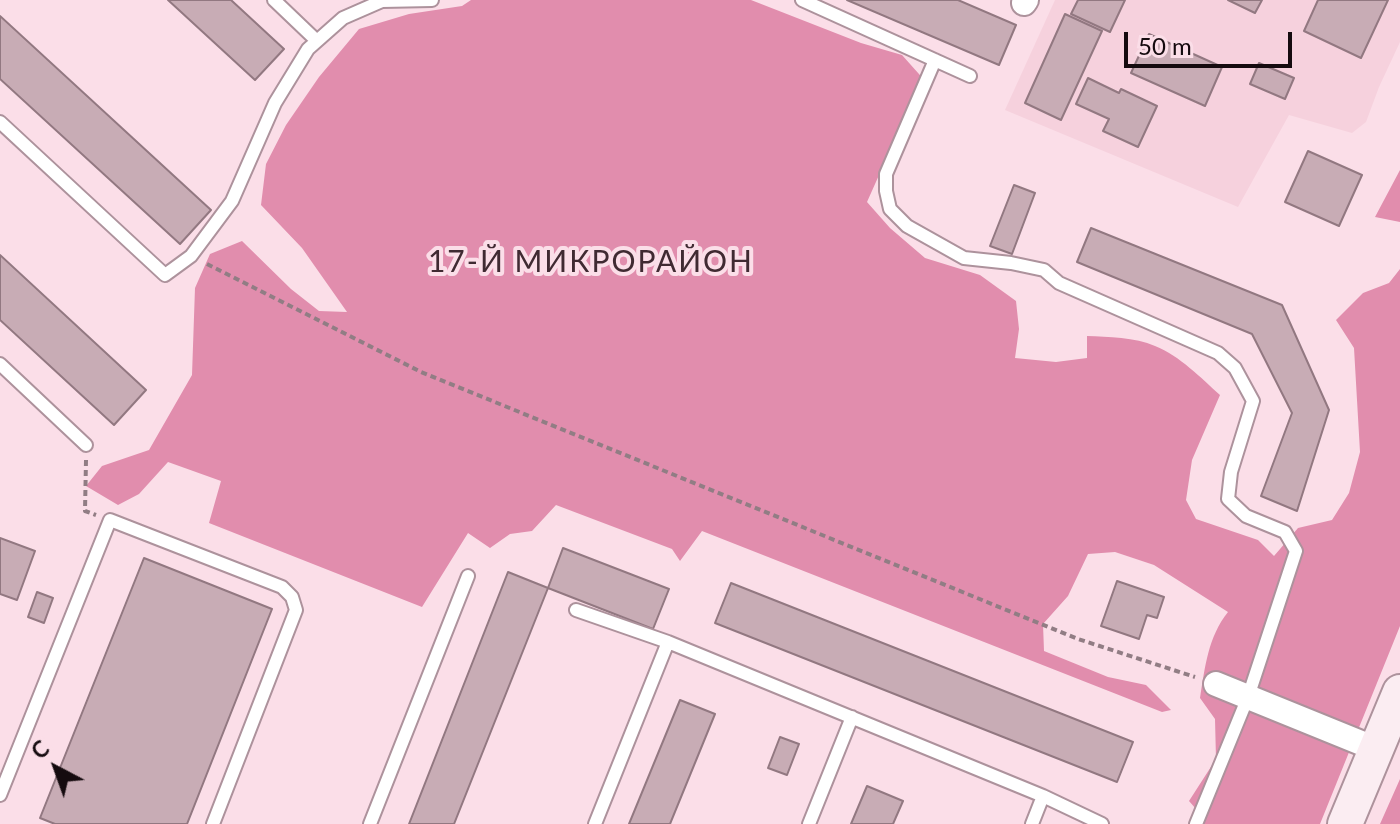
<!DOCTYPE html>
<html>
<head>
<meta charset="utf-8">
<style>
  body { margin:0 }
  #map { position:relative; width:1400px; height:824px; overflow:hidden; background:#fbdee8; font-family:Lato,sans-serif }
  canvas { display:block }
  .north { position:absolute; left:16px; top:728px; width:80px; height:80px; -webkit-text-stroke:6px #fbdee8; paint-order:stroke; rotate:319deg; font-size:22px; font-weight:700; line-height:32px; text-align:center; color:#150b0f }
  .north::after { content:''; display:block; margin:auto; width:28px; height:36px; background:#150b0f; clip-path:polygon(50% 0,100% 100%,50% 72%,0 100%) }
  .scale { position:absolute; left:1124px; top:32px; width:168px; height:36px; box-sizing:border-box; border:4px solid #150b0f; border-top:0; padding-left:10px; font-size:24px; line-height:28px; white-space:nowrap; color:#150b0f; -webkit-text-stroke:6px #fbdee8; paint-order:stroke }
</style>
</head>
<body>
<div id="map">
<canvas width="1400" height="824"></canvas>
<div class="north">С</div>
<div class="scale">50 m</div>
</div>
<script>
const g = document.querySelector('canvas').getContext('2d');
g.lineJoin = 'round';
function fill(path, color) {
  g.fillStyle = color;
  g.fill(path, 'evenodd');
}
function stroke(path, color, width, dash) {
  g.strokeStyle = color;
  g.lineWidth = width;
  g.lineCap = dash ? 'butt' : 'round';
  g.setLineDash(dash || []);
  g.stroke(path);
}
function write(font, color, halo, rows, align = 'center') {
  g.font = font + ' Lato,sans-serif';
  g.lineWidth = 8;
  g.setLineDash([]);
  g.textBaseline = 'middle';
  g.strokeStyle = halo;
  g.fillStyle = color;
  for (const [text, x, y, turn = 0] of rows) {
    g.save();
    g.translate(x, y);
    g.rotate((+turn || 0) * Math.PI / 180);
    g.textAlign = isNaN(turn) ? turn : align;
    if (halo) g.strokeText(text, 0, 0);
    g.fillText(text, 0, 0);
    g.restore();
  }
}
fill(new Path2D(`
  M1055 0H1400V42L1379 87 1366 122 1352 133 1289 115 1238 207 1005 110Z`), '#f6d1dd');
fill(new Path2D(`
  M471 0H751L861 43 902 55 927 83 900 128 867 202 890 228 925 258 980 275 1016 301 1019 329 1015 358 1056 362 1087 358V336C1108 337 1135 337 1155 346 1180 356 1201 378 1220 395L1192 460 1186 500 1196 519 1258 540 1274 556 1298 528 1332 520 1349 493 1360 452 1354 348 1336 320 1363 293 1389 283 1400 269V626L1320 824H1200L1203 817 1189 801 1216 759 1215 719 1200 698C1205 667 1208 637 1228 612L1154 565 1115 552 1088 554 1068 596 1043 624 1044 651 1108 677 1146 685 1171 710 1162 712 702 531 680 561 672 549 556 505 532 531 510 534 490 548 468 533 422 607 209 523 221 481 168 462 139 494 118 505 86 486 102 466 149 450 192 375 195 288 210 254 242 241 291 289 319 311 347 312 302 248 261 205 266 164 286 125 319 77 359 29 409 14 462 6Z
  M1400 170V222L1375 217Z
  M1400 779V824H1380Z`), '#e18dad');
const building = new Path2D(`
  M168 0H231L284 49 255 80Z
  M847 0H958L1016 25 999 65Z
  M1078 0H1125L1110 32 1071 14Z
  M1228 0H1262L1255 13Z
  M1318 0H1388L1361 58 1304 31Z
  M1065 14 1102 31 1061 120 1025 103Z
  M0 16 211 210 180 244 0 79Z
  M1149 34 1222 67 1205 106 1131 73Z
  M1259 63 1294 78 1285 99 1250 84Z
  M1088 78 1119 93 1121 89 1157 106 1138 147 1103 131 1109 119 1076 104Z
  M1308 151 1362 175 1339 226 1285 202Z
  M1014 185 1035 193 1012 254 990 246Z
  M1091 228 1282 305 1329 410 1297 511 1261 496 1292 413 1252 334 1077 262Z
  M0 255 146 390 114 425 0 320Z
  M0 538 35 551 17 600 0 594Z
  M563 548 669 589 653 629 548 588Z
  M144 558 272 609 187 824H55L40 818Z
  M508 572 548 588 454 824H409Z
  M1117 581 1164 597 1157 618 1147 615 1139 639 1101 626Z
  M731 583 1133 742 1117 782 715 623Z
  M37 592 53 598 44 623 28 617Z
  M680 700 715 714 670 824H629Z
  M780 737 799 744 787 775 768 768Z
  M867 786 903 801 893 824H851Z`);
fill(building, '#c8acb5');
stroke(building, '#927881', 2);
const service = new Path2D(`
  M274 0 317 41
  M802 0 970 76
  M935 60 886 174V191L890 209 907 226 964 258 1011 263 1044 270 1059 283 1218 353 1235 368 1253 401 1231 472 1228 499 1246 516 1285 532 1296 551 1248 697 1196 824
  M0 122 165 275 191 256 232 201 275 103 308 49 343 18 382 1 432 0
  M0 364 86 445
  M576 610 668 642 1043 796 1102 824
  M0 795 110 520 282 587 292 597 296 610 213 824
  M370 824 468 576
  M595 824 668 642
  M809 824 852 717
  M1032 824 1043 796`);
const minor = new Path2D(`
  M1024 3 1026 0
  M1216 684 1376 749`);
const secondary = new Path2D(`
  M1345 824 1400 692`);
stroke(service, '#ad929c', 16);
stroke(minor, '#ad929c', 28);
stroke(secondary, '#ad929c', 38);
stroke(new Path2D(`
  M207 264 421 372 1078 639 1195 677
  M86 460 85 511 96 515`), '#917d84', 4, [6, 4]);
stroke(service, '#fff', 12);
stroke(minor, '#fff', 24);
stroke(secondary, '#fbedf2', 34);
g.letterSpacing = '2px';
write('30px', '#402a32', '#fbdee8', [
  ["17-Й МИКРОРАЙОН",591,262]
]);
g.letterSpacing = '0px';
</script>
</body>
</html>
